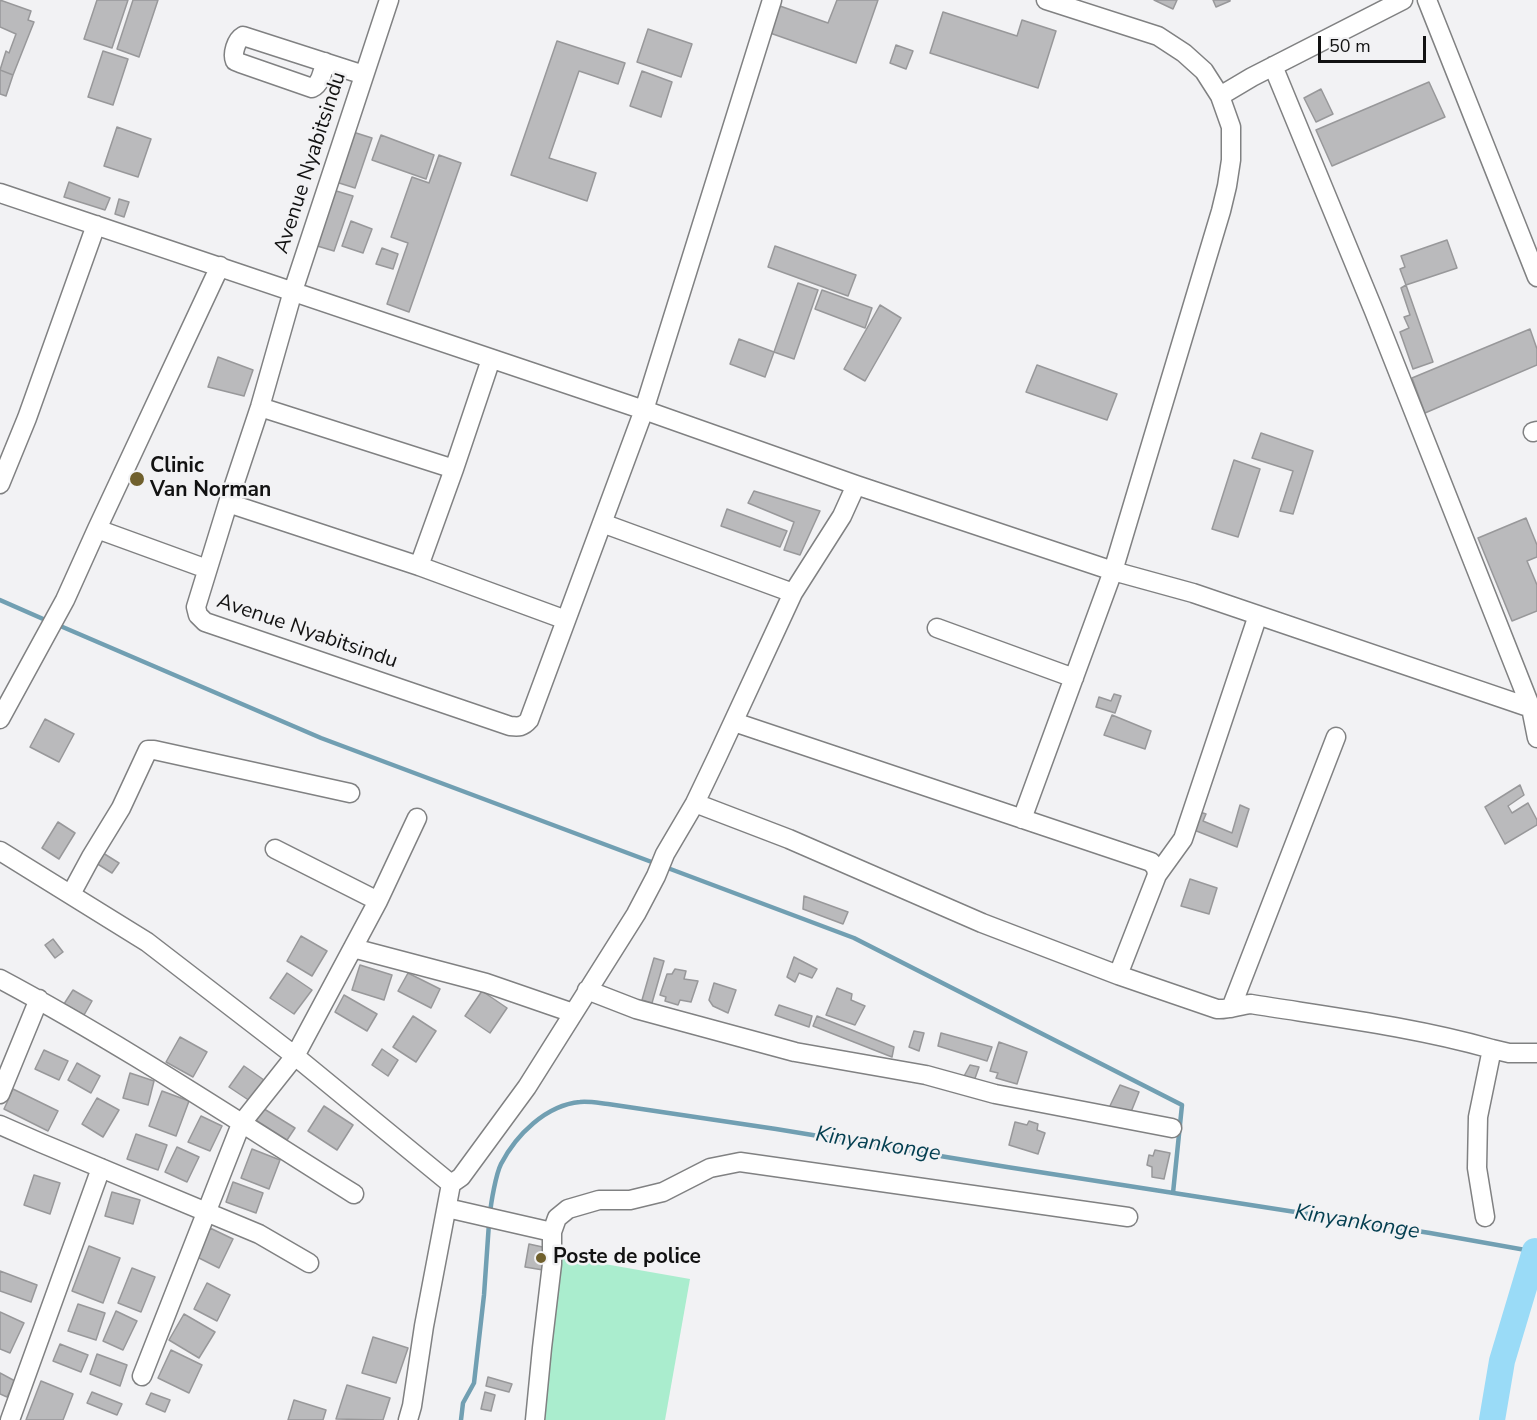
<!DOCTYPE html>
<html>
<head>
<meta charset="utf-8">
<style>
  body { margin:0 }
  #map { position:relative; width:1537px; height:1420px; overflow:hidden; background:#f2f2f4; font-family:"Nunito Sans",sans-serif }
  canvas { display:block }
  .scale { position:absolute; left:1318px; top:36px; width:108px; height:27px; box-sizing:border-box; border:3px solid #121212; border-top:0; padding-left:8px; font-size:18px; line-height:21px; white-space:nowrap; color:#121212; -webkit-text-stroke:4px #f2f2f4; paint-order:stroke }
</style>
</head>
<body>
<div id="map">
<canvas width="1537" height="1420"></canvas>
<div class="scale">50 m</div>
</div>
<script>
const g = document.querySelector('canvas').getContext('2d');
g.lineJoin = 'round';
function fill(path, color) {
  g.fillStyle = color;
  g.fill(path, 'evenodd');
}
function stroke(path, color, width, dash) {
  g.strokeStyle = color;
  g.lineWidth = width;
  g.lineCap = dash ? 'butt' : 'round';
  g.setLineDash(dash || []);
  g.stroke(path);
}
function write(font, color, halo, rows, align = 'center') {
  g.font = font + ' "Nunito Sans",sans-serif';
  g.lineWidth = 5;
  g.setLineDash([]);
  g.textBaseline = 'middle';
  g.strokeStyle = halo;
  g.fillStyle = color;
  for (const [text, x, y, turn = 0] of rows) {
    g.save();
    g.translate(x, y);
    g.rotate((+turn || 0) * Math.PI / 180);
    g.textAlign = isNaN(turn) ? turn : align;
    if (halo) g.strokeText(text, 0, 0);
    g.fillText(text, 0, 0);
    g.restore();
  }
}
fill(new Path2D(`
  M559 1256 690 1279 665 1420H530Z`), '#aaedce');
stroke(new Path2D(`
  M0 600 50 622
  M58 625 321 738 657 864
  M665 867 854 938 1182 1105 1173 1193
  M490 1214C491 1202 496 1174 501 1164 516 1135 546 1105 580 1102 588 1101 599 1103 608 1104L776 1129 1007 1167 1430 1233 1537 1252
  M461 1420 463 1403 474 1383 484 1295 489 1223`), '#719fb2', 4.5);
stroke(new Path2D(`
  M1492 1420 1502 1361 1535 1251`), '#9adbf7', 26);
const building = new Path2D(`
  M0 0 31 11 28 20 34 22 13 75 0 70 6 51 9 53 16 34 0 27Z
  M97 0H128L112 48 84 39Z
  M133 0H158L139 57 117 49Z
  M837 0H878L856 63 770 33 780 6 828 23Z
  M1154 0H1177L1173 9Z
  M1213 0H1230V1L1216 7Z
  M943 12 1017 36 1022 20 1056 31 1038 88 930 53Z
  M648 29 692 44 681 77 637 62Z
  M557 41 625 63 618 84 579 71 549 158 596 173 587 201 511 175Z
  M896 45 913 51 906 69 890 63Z
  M103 51 128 59 113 105 88 97Z
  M0 70 13 75 6 96 0 94Z
  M642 71 672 82 661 117 630 106Z
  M1429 82 1445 117 1332 166 1316 130Z
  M1321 89 1333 114 1316 122 1304 98Z
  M117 127 151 139 138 177 104 166Z
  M353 132 372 138 355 188 336 182Z
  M381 135 434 155 426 179 372 160Z
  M439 155 461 163 409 312 387 304 408 243 391 237 412 177 429 183Z
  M69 182 110 198 105 210 64 197Z
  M333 190 353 196 334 251 314 245Z
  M119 199 129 202 124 217 115 214Z
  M351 221 372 229 363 253 342 246Z
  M1447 240 1457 268 1406 285 1400 269 1405 267 1401 256Z
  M775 246 856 275 848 296 768 267Z
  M382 248 398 254 393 269 376 264Z
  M798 283 818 290 794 359 774 352Z
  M1406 285 1433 362 1413 369 1400 332 1409 328 1404 317 1410 315 1401 288Z
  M822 290 872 308 865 328 815 309Z
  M880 305 901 318 865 381 844 369Z
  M1530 329 1537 349V365L1425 413 1412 378Z
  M739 339 774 352 765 377 730 364Z
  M218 357 253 370 244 396 208 387Z
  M1037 365 1117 394 1107 420 1026 392Z
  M1261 433 1313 451 1293 514 1280 511 1293 471 1252 458Z
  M1234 460 1260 469 1238 537 1212 529Z
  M754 491 820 511 800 555 784 550 794 522 748 503Z
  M727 509 787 531 780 547 721 526Z
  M1526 518 1537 545V557L1527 561 1537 585V611L1512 621 1478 538Z
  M1114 694 1121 696 1115 713 1096 707 1099 697 1111 701Z
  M1112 715 1151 731 1145 749 1104 735Z
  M45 719 74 734 59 762 30 747Z
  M1520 785 1524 795 1508 806 1512 813 1528 803 1537 820V825L1505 844 1485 807Z
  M1240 805 1249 809 1237 847 1194 830 1200 812 1206 814 1203 821 1232 833Z
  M58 822 75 833 59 859 42 848Z
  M103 853 119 863 112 873 96 863Z
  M1190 879 1217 888 1209 914 1181 906Z
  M804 896 848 912 843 924 803 909Z
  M301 936 327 951 312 976 287 961Z
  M53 939 63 952 55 958 45 945Z
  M794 957 817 969 812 978 799 973 795 982 787 977Z
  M654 958 664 961 652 1003 642 1000Z
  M360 965 392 975 384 1000 352 990Z
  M675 969 686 971 684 979 698 981 691 1002 680 1000 678 1005 665 1001 666 997 660 995 667 974H672Z
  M287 973 312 990 294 1014 270 998Z
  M408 973 440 989 431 1008 398 991Z
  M714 983 736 990 728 1013 713 1006 709 1000Z
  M837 988 852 994 851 1000 865 1006 855 1025 826 1015Z
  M73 990 92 1001 84 1015 64 1004Z
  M482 991 507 1008 490 1033 465 1016Z
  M344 995 377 1014 367 1031 335 1012Z
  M779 1005 812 1016 809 1027 775 1015Z
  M413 1016 436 1031 416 1062 393 1047Z
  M817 1016 894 1047 892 1057 813 1026Z
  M914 1031 924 1033 919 1051 909 1047Z
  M941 1033 992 1047 987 1061 938 1046Z
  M180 1037 207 1052 193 1077 166 1062Z
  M999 1042 1027 1052 1017 1084 996 1078 998 1073 990 1071Z
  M382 1049 398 1060 388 1076 372 1065Z
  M44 1050 68 1061 59 1080 35 1069Z
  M77 1063 100 1076 91 1093 68 1080Z
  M970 1065 979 1067 973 1084 962 1080Z
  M244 1066 264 1080 250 1101 229 1087Z
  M130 1073 154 1081 148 1105 123 1098Z
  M1120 1085 1139 1092 1129 1117 1108 1110Z
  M13 1089 58 1111 48 1131 4 1109Z
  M162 1091 189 1101 176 1136 149 1126Z
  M97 1098 119 1110 103 1137 82 1124Z
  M324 1106 353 1125 337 1150 308 1131Z
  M261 1107 295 1128 287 1140 254 1119Z
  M201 1116 222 1126 210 1151 188 1142Z
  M1029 1121 1038 1124 1037 1130 1045 1133 1038 1154 1009 1145 1015 1122 1027 1125Z
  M136 1134 167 1145 158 1170 127 1159Z
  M177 1147 199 1157 187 1182 165 1172Z
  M252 1149 280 1160 269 1189 241 1178Z
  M1155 1150 1170 1153 1164 1179 1152 1177V1167L1147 1165 1149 1155 1153 1156Z
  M34 1175 60 1183 50 1214 24 1205Z
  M233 1182 263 1193 256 1213 226 1202Z
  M112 1192 140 1200 133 1224 105 1216Z
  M210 1228 233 1239 219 1268 197 1257Z
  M529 1244 547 1248 543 1270 525 1267Z
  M89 1246 120 1258 103 1303 72 1291Z
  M132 1268 155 1277 141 1312 118 1303Z
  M0 1271 37 1285 31 1302 0 1291Z
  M207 1283 230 1295 217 1321 194 1309Z
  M78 1304 105 1313 96 1340 68 1331Z
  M116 1311 137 1321 123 1350 103 1341Z
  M0 1312 24 1323 10 1353 0 1349Z
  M184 1314 215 1332 199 1358 169 1340Z
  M373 1337 408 1348 396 1383 362 1373Z
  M60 1344 88 1355 81 1372 53 1361Z
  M171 1350 202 1365 189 1393 158 1378Z
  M97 1354 127 1365 120 1386 90 1374Z
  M0 1373 15 1381 7 1397 0 1394Z
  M488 1377 512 1384 509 1392 486 1386Z
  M41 1381 73 1394 63 1420H26Z
  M347 1385 390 1398 383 1420 336 1419Z
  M92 1392 122 1404 117 1415 87 1403Z
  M485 1392 495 1395 491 1411 481 1409Z
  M151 1393 170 1400 165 1412 146 1404Z
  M294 1400 326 1410 323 1420H288Z`);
fill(building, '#bababc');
stroke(building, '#98989a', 1.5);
const minor = new Path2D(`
  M389 0 293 291 260 407 228 503 196 607 198 615 205 622 510 726C519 727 523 727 529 720L644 410 772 0
  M1427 0 1537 277
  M325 62C323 71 321 84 312 88L240 63 235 61C232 54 236 40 243 36L364 75
  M1273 66 1374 311 1531 708 1537 738
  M1220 96 1252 77 1403 0
  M0 193 644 410 856 485 1113 571 1193 593 1537 710
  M260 407 454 469
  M1533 432 1537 431
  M0 484 27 418 96 225
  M228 503 419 566 566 620
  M602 523 793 593
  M97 529 207 569
  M419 566 454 469 491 359
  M937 628 1074 678
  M0 719 65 600 97 529 220 266
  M734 722 1151 862 1156 868 1157 875 1118 975
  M695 803 789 839 982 923 1118 975 1217 1009C1229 1010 1239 1005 1251 1004 1332 1017 1414 1027 1492 1049L1478 1117 1477 1168 1485 1217
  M1022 819 1113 571 1221 211 1227 186 1231 160V127L1220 96 1204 71 1184 53 1158 36 1046 0
  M275 849 378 901
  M0 851 147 942 295 1056 451 1184
  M1157 875 1183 839 1258 615
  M71 894 91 857 121 808 148 750H154L350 793
  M353 948 486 983 573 1013
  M0 979C122 1044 237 1121 354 1194
  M587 990 636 1009 795 1052 926 1075 995 1094 1172 1128
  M1231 1008 1336 737
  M1492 1049 1509 1053H1537
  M0 1094 39 999
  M0 1125 41 1143 259 1234 309 1263
  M447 1208 552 1232
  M142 1376 241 1124 295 1056 378 901 417 818
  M10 1420 101 1168
  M408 1420 412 1406 424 1326 451 1184 461 1177 527 1087 636 914 656 876 665 854 695 803 717 757 793 593 842 516 856 485
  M535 1420 542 1348 552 1264V1232L557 1218 568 1209 599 1200H630L663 1192 710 1168 740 1162 1128 1217`);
stroke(minor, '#808182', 21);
stroke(minor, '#fff', 18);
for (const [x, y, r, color] of [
  [137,479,8,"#70602d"],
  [541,1258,6,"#70602d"]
]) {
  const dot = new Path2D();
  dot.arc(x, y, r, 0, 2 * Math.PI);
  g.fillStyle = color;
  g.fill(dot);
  stroke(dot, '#f2f2f4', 2);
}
write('21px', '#121212', '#f2f2f4', [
  ["Avenue Nyabitsindu",311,163,-72],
  ["Avenue Nyabitsindu",307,632,19]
]);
write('bold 21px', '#121212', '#f2f2f4', [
  ["Clinic",150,467],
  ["Van Norman",150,491],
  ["Poste de police",553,1258]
], 'left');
write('italic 22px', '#033e50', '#f2f2f4', [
  ["Kinyankonge",878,1145,9],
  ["Kinyankonge",1357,1223,9]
]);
</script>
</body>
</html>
